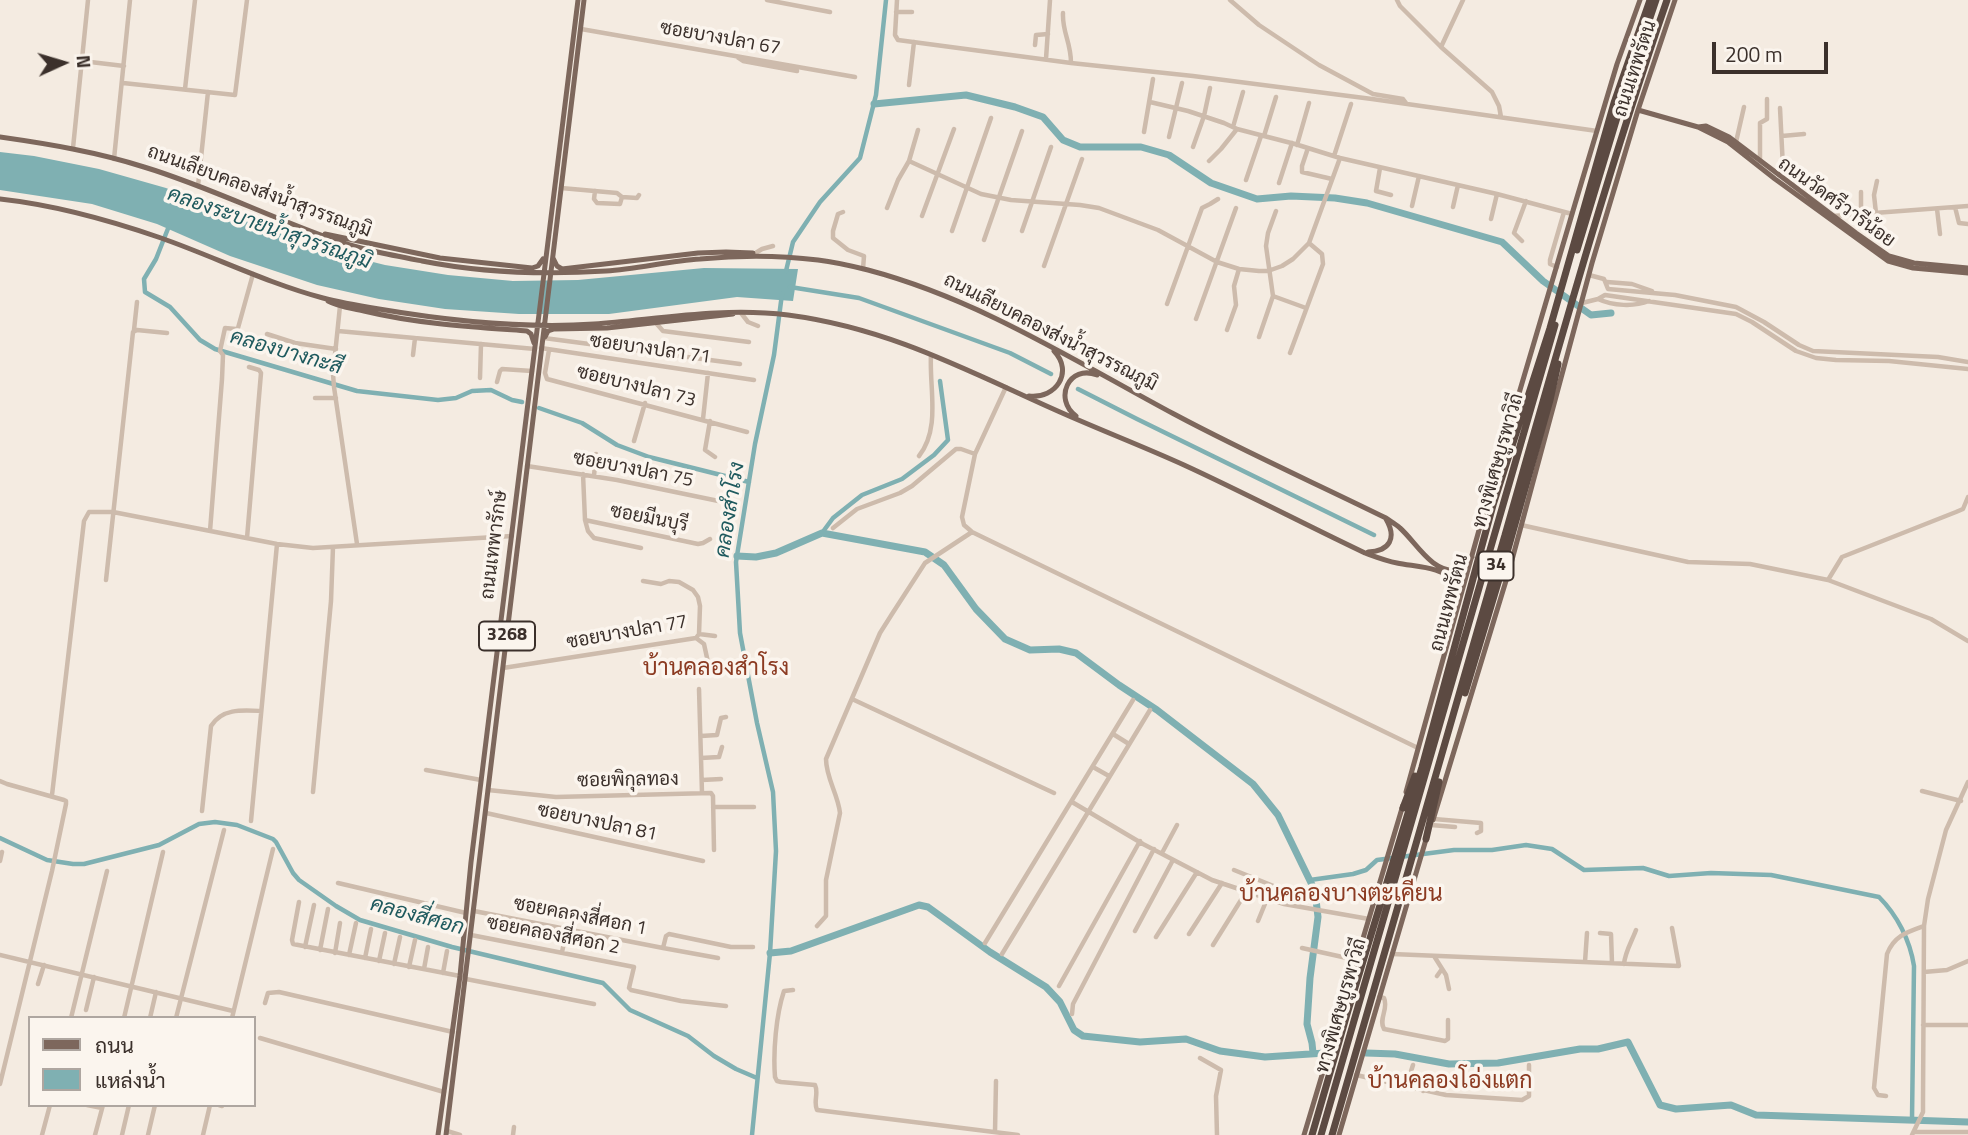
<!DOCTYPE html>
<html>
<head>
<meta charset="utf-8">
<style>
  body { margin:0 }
  #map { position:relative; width:1968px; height:1135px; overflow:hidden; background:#f4ebe1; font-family:"Titillium Web",Sarabun,sans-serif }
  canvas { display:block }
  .legend { position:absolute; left:28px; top:1016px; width:228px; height:91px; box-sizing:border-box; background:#fbf5ee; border:2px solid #aea6a0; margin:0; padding:9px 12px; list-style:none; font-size:21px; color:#3b302b }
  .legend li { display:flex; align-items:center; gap:14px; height:35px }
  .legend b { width:35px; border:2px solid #aea6a0 }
  .north { position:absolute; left:28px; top:28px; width:70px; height:70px; -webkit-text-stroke:5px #fbf5ee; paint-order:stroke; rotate:86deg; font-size:19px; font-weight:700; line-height:28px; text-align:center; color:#3b302b }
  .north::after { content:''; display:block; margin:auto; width:24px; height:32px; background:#3b302b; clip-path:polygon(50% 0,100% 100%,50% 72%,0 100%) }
  .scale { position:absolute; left:1712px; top:42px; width:116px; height:32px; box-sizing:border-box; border:4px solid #3b302b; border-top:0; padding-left:9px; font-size:21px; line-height:24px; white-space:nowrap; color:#3b302b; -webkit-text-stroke:5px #fbf5ee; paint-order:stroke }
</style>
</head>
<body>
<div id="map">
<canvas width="1968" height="1135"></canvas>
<ul class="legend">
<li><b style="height:9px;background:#7d675c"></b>ถนน</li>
<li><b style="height:19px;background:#7fb0b2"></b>แหล่งน้ำ</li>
</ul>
<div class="north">N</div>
<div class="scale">200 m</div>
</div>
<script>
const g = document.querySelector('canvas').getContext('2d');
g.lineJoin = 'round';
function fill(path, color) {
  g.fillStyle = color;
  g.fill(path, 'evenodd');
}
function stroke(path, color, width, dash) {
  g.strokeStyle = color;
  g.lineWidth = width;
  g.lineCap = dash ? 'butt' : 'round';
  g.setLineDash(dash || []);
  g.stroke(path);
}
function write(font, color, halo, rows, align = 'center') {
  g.font = font + ' "Titillium Web",Sarabun,sans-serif';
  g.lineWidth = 7;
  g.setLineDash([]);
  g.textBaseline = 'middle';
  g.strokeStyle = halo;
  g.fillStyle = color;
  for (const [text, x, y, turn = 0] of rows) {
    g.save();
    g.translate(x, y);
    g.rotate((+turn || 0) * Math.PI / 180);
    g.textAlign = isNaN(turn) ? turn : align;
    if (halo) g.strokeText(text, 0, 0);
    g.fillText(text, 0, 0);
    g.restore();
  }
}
fill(new Path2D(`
  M0 152 34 156 99 169 166 188 251 223 329 251 385 265 448 275 513 281 578 280 704 268 798 269 793 301 737 297 609 314H519L445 309 379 299 317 285 230 256 157 224 92 204 0 190Z`), '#7fb0b2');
stroke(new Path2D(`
  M169 226 156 259 144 279 145 292 170 307 200 340 215 349 357 391 438 400 456 398 472 391 491 390 512 400 522 402
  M786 271 793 242 820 202 860 158 876 95 886 0
  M790 287 859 298 1010 353 1051 374
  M1078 389 1137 419 1374 535
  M539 408 582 423 617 445 649 457 749 482
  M822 533 833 518 862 495 902 479 934 455 948 440 940 381
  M0 838 47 860 73 864H84L159 845 199 824 215 822 237 825 273 839 276 842 293 873 299 880 336 906 360 920 452 947 603 983 630 1010 688 1036 714 1056 736 1069 757 1078
  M1310 880 1353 874 1366 870 1377 860 1454 850H1492L1526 845 1552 849 1584 870 1643 868 1669 876 1711 873 1771 875 1879 897C1897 915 1910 940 1914 966L1912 1119
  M752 1135 770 953 776 851 773 792 757 723 740 633 736 562 755 444 774 355 782 294`), '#7fb0b2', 4.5);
stroke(new Path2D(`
  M874 104 966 95 1015 107 1043 117 1063 140 1080 147H1141L1169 155 1211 183 1257 199 1291 196 1335 198 1367 203 1502 242 1543 281 1591 315 1611 313
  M737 556 756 557 776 553 822 533 925 552 944 565 976 609 1005 639 1030 650 1059 649 1076 653 1119 685 1157 710 1253 784 1278 815 1315 891 1318 917 1310 978 1307 1024 1312 1043 1313 1053
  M770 953 791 951 919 905 928 907 990 952 1046 987 1060 1002 1074 1030 1083 1036 1140 1042 1186 1039 1220 1051 1265 1057 1325 1053
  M1366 1053 1395 1054 1449 1064 1498 1063 1580 1049H1598L1628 1042 1660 1105 1676 1109 1731 1105 1756 1115 1968 1122`), '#7fb0b2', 7);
stroke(new Path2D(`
  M767 0 830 12
  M897 0 895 35 898 40 1071 63 1193 76 1372 99 1597 131
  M1230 0 1259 25 1319 65 1373 94 1403 99 1406 103
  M1397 0 1400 6 1441 47 1492 92 1499 106 1501 117
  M896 12H912
  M1063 13C1062 32 1071 42 1071 63
  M581 29 855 77
  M1035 45 1036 35 1048 34
  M1441 47 1463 0
  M737 57 743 61 797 71
  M1046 59 1050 0
  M82 61 124 66
  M123 83 235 95 247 0
  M909 85 914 42
  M185 89 195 0
  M1150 102 1188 111 1224 123 1237 129 1295 144 1340 158 1497 194 1572 214
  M1233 127 1243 92
  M1144 132 1153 79
  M1264 136 1276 97
  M1782 136 1804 134
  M1169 137 1182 83
  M1736 142 1744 107
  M1297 145 1309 103
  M1193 147 1204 116 1210 88
  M73 148 88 0
  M1308 148 1302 166V172L1332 179
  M1334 156 1351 104
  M114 159 130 0
  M909 161 981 194 1011 200 1080 205 1099 208 1158 230 1217 262 1239 269 1259 271H1268L1282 266 1293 259 1309 243 1340 158
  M1209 161 1221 149 1237 129
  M1760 161V123L1767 119V99
  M1380 168 1376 191 1391 195
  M1779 175 1783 168 1780 108
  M1246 180 1261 136
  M1279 183 1292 143
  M198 186 208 92
  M561 188 617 193 622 197 637 198 639 195
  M595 191 594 199 597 203 620 204 622 197
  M1861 192V214
  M1412 206 1419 176
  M1453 207 1458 185
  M1955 207 1959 223 1968 224
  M887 208 898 180 909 161 918 130
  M1937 209 1940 234
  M843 212 838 214 833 231V238L848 250 864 256 863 269
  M1876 213 1874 195 1877 181
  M922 216 954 129
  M1834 216 1968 206
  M1491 219 1497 194
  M952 231 991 118
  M1022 231 1051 147
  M984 240 1022 131
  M1522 241 1514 233 1526 201
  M754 254 762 249 773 246
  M1044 266 1082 159
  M1557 267 1550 264V260L1564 212
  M1589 275 1604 279 1608 289 1675 295 1736 307 1764 322 1799 345 1813 351 1938 357 1968 362
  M1607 282 1632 284 1652 291
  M1273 296 1306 308
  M1598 299C1613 306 1634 307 1649 301
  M1582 303 1598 299 1605 295 1736 314 1752 322 1796 351 1816 358 1836 360 1889 361 1968 369
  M1167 304 1202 208 1210 204 1218 199
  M340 306 333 374 334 387 357 544
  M741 313 748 322 758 326
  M1196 319 1236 208
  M656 323 663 331 749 342
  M134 330 137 302
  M1227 330 1236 305 1234 286 1239 269
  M338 331 535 349
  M267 334 295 343 336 349
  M1259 337 1273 296 1266 246 1268 233 1276 211
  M544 338 740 364
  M541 348 754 380
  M549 350 545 373 547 379 747 432
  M1290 353 1323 264 1322 254 1309 243
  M413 355 415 338
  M480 378 481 344
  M497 382 500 371 502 369 532 371
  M315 398H336
  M703 419 708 373
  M710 421 705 450 715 457
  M634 441 645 403
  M919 456C941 428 929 388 931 355
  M527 466 617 480 733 504
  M583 474 585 520 698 544 703 543 710 539
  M594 476 596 454
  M585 520 588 531 594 538 641 548
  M1521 525 1688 562 1750 564 1828 580 1931 619 1968 641
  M833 528 857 509 900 493 912 486 956 449H961L975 454
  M210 531 222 379 223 355 220 351 225 328 236 329 238 328 253 274
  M971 531 964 525 962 517 975 454 1006 387
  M247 538 261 373 259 370 249 367
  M106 580 133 332 137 330 167 333
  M1828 580 1842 557 1956 512 1963 509 1968 497
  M699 634 715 636
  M696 638 704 644 709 667 717 669
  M503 668 696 638 699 634 700 606 698 597 693 590 679 582 669 581 661 584 643 581
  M699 689 702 793
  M852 699 1054 793
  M1113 734 1129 744
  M701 736 717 735 721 718 726 717
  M701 758 719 757 722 747
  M1093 767 1109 776
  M426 770 481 780
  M702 780 721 779
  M0 781 7 784 64 800 66 801V804L52 871 0 1084
  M488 790 556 797 711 793 713 796 714 850
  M1922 791 1961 801
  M313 792 331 601 333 547
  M52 795 84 521 89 512H113L277 544 313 548 512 536
  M1072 802 1143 844 1212 880 1284 904 1369 919
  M713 807H754
  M202 811 211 726C222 708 243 710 261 711
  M486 813 703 861
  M1434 819 1481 823V831L1477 833
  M251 821 277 544
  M1431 825 1455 827
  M1162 853 1177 825
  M0 861 2 852
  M1234 870 1276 887 1272 901
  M338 883 466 913
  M1276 887 1291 892
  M299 902 292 940 293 944 460 976
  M474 911 663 948 666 936 669 934 731 947H753
  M1258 921 1267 899
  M817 926 826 916V880L840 813C838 794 826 778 826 759L880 633 892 614 925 563 972 532 1418 748
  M1135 931 1173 860
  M1600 933 1611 934 1612 963
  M1189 934 1222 883
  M471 935 634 967 629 988 631 990 681 1001 726 1006
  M1156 937 1197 872
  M985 943 1133 700
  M1213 945 1246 892
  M305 947 314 905
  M663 948 718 958
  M1302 948 1356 960
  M320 950 328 909
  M562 952 567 929
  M335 953 340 923
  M1002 954 1150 710
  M1392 954 1679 966 1672 928
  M0 955 233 1011
  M349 955 356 923
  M1434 956 1446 975 1449 989
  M365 958 371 929
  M379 961 385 933
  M1585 962 1587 933
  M394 964 400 937
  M1624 964C1625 952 1632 941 1636 930
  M409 967 415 940
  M424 969 428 947
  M1924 972 1947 970 1968 961
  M443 973 447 951
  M1437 976 1442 969
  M466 979 594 1004
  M38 984 44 965
  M1059 986 1140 841
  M793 990 784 991C776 1015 773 1052 775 1077L777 1081 781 1082 815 1085C819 1093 813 1102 817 1110L1018 1135
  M1379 997 1384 998C1389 1009 1378 1019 1384 1029L1445 1041 1448 1039V1020
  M265 1003 268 993 279 992 453 1032
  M86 1010 94 977
  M1072 1014 1073 1004 1154 849
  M71 1018 107 871
  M124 1018 163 852
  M150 1018 156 992
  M176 1018 224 830
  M232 1018 273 849
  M1923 1025H1968
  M260 1038 444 1092
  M1200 1058 1221 1070 1216 1096 1217 1135
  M1356 1075 1446 1095 1522 1100 1529 1096V1065
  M1406 1087 1413 1065
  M1423 1091 1428 1077
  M1886 1096 1878 1095 1874 1088 1887 954C1894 936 1907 932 1924 926
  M87 1105 102 1108
  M219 1105 222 1106
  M447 1131 460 1135
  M995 1132 996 1081
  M1915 1132H1968
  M42 1135 50 1105
  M95 1135 103 1105
  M122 1135 129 1105
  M148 1135 155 1105
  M203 1135 210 1105
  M513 1135 514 1127
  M1912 1135 1923 1112V1103L1924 926 1928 899 1946 830 1968 782`), '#cdbbac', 4.5);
stroke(new Path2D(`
  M1638 110 1698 127 1728 142 1775 179 1888 261 1913 268 1968 273
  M1698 127 1706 126 1729 137 1856 233 1889 256 1914 263 1968 268
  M0 137C49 144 97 152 144 167 207 186 267 216 329 238 359 249 391 255 422 261 483 273 544 275 606 271 637 269 669 261 700 259 740 255 779 255 818 260 835 262 852 266 868 270 978 299 1075 361 1174 414 1243 451 1315 483 1386 518 1390 521 1396 524 1400 528 1416 542 1432 574 1458 570L1472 557
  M0 199C55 205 109 220 161 238 215 257 267 283 323 298 341 303 360 306 379 309 450 321 522 329 594 324 659 319 722 307 788 315 887 328 962 368 1051 408 1095 428 1140 445 1184 465 1245 493 1304 524 1365 553 1376 557 1386 561 1397 563 1415 567 1443 566 1455 583 1458 588 1458 594 1459 600
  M325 234 440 258 532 268 538 266 543 259
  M553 258 557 266 562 269 698 253 726 252 753 253
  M328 301C339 307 352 308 364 311 418 324 473 327 527 331L531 334 534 343
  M545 337 548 331 554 329 607 328 733 314
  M1029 396C1056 399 1074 372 1054 351
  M1076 416C1053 399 1069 364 1097 375
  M1368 552C1390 551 1397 538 1386 519
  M1406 792 1486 505 1575 204 1617 64 1640 0
  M1433 820 1509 571 1592 263 1638 110 1675 0
  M438 1135 460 976 471 862 578 0
  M446 1135 584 0
  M1304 1135 1403 805
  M1339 1135 1427 836`), '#7d675c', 5);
stroke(new Path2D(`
  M1577 250 1622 101 1656 0
  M1465 693 1506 556 1550 400 1558 364
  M1403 808 1415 776
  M1426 839 1439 782
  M1312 1135 1347 1014 1422 767 1493 505 1550 328 1614 103 1650 0
  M1321 1135 1555 325
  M1332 1135C1391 935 1448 735 1505 535 1556 356 1606 176 1667 0`), '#5c4a42', 7);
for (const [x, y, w] of [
  [1496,566,35],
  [507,636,56]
]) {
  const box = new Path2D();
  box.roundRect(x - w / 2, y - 14.5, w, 29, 5);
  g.fillStyle = '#fbf5ee';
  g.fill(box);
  stroke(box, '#3b302b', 2);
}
write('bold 18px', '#3b302b', null, [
  ["34",1496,566],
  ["3268",507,636]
]);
write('19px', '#3b302b', '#fbf5ee', [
  ["ซอยบางปลา 67",720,39,10],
  ["ถนนเทพรัตน",1636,69,-72],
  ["ถนนเลียบคลองส่งน้ำสุวรรณภูมิ",259,192,20],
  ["ถนนวัดศรีวารีน้อย",1836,203,36],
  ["ถนนเลียบคลองส่งน้ำสุวรรณภูมิ",1050,333,27],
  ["ซอยบางปลา 71",650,350,8],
  ["ซอยบางปลา 73",636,387,14],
  ["ทางพิเศษบูรพาวิถี",1499,461,-74],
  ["ซอยบางปลา 75",633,470,11],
  ["ซอยมีนบุรี",649,519,11],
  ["ถนนเทพารักษ์",495,545,-83],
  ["ถนนเทพรัตน",1450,603,-75],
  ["ซอยบางปลา 77",627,633,-10],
  ["ซอยพิกุลทอง",628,781,-1],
  ["ซอยบางปลา 81",597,823,12],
  ["ซอยคลองสี่ศอก 1",580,917,11],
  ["ซอยคลองสี่ศอก 2",553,936,11],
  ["ทางพิเศษบูรพาวิถี",1342,1006,-74]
]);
write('italic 21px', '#1f5a5e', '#fbf5ee', [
  ["คลองระบายน้ำสุวรรณภูมิ",269,229,19],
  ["คลองบางกะสี",286,353,16],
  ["คลองสำโรง",731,510,-81],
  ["คลองสี่ศอก",417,917,15]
]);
write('23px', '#8c3b22', '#fbf5ee', [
  ["บ้านคลองสำโรง",716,669],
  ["บ้านคลองบางตะเคียน",1341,895],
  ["บ้านคลองโอ่งแตก",1450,1082]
]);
</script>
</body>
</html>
